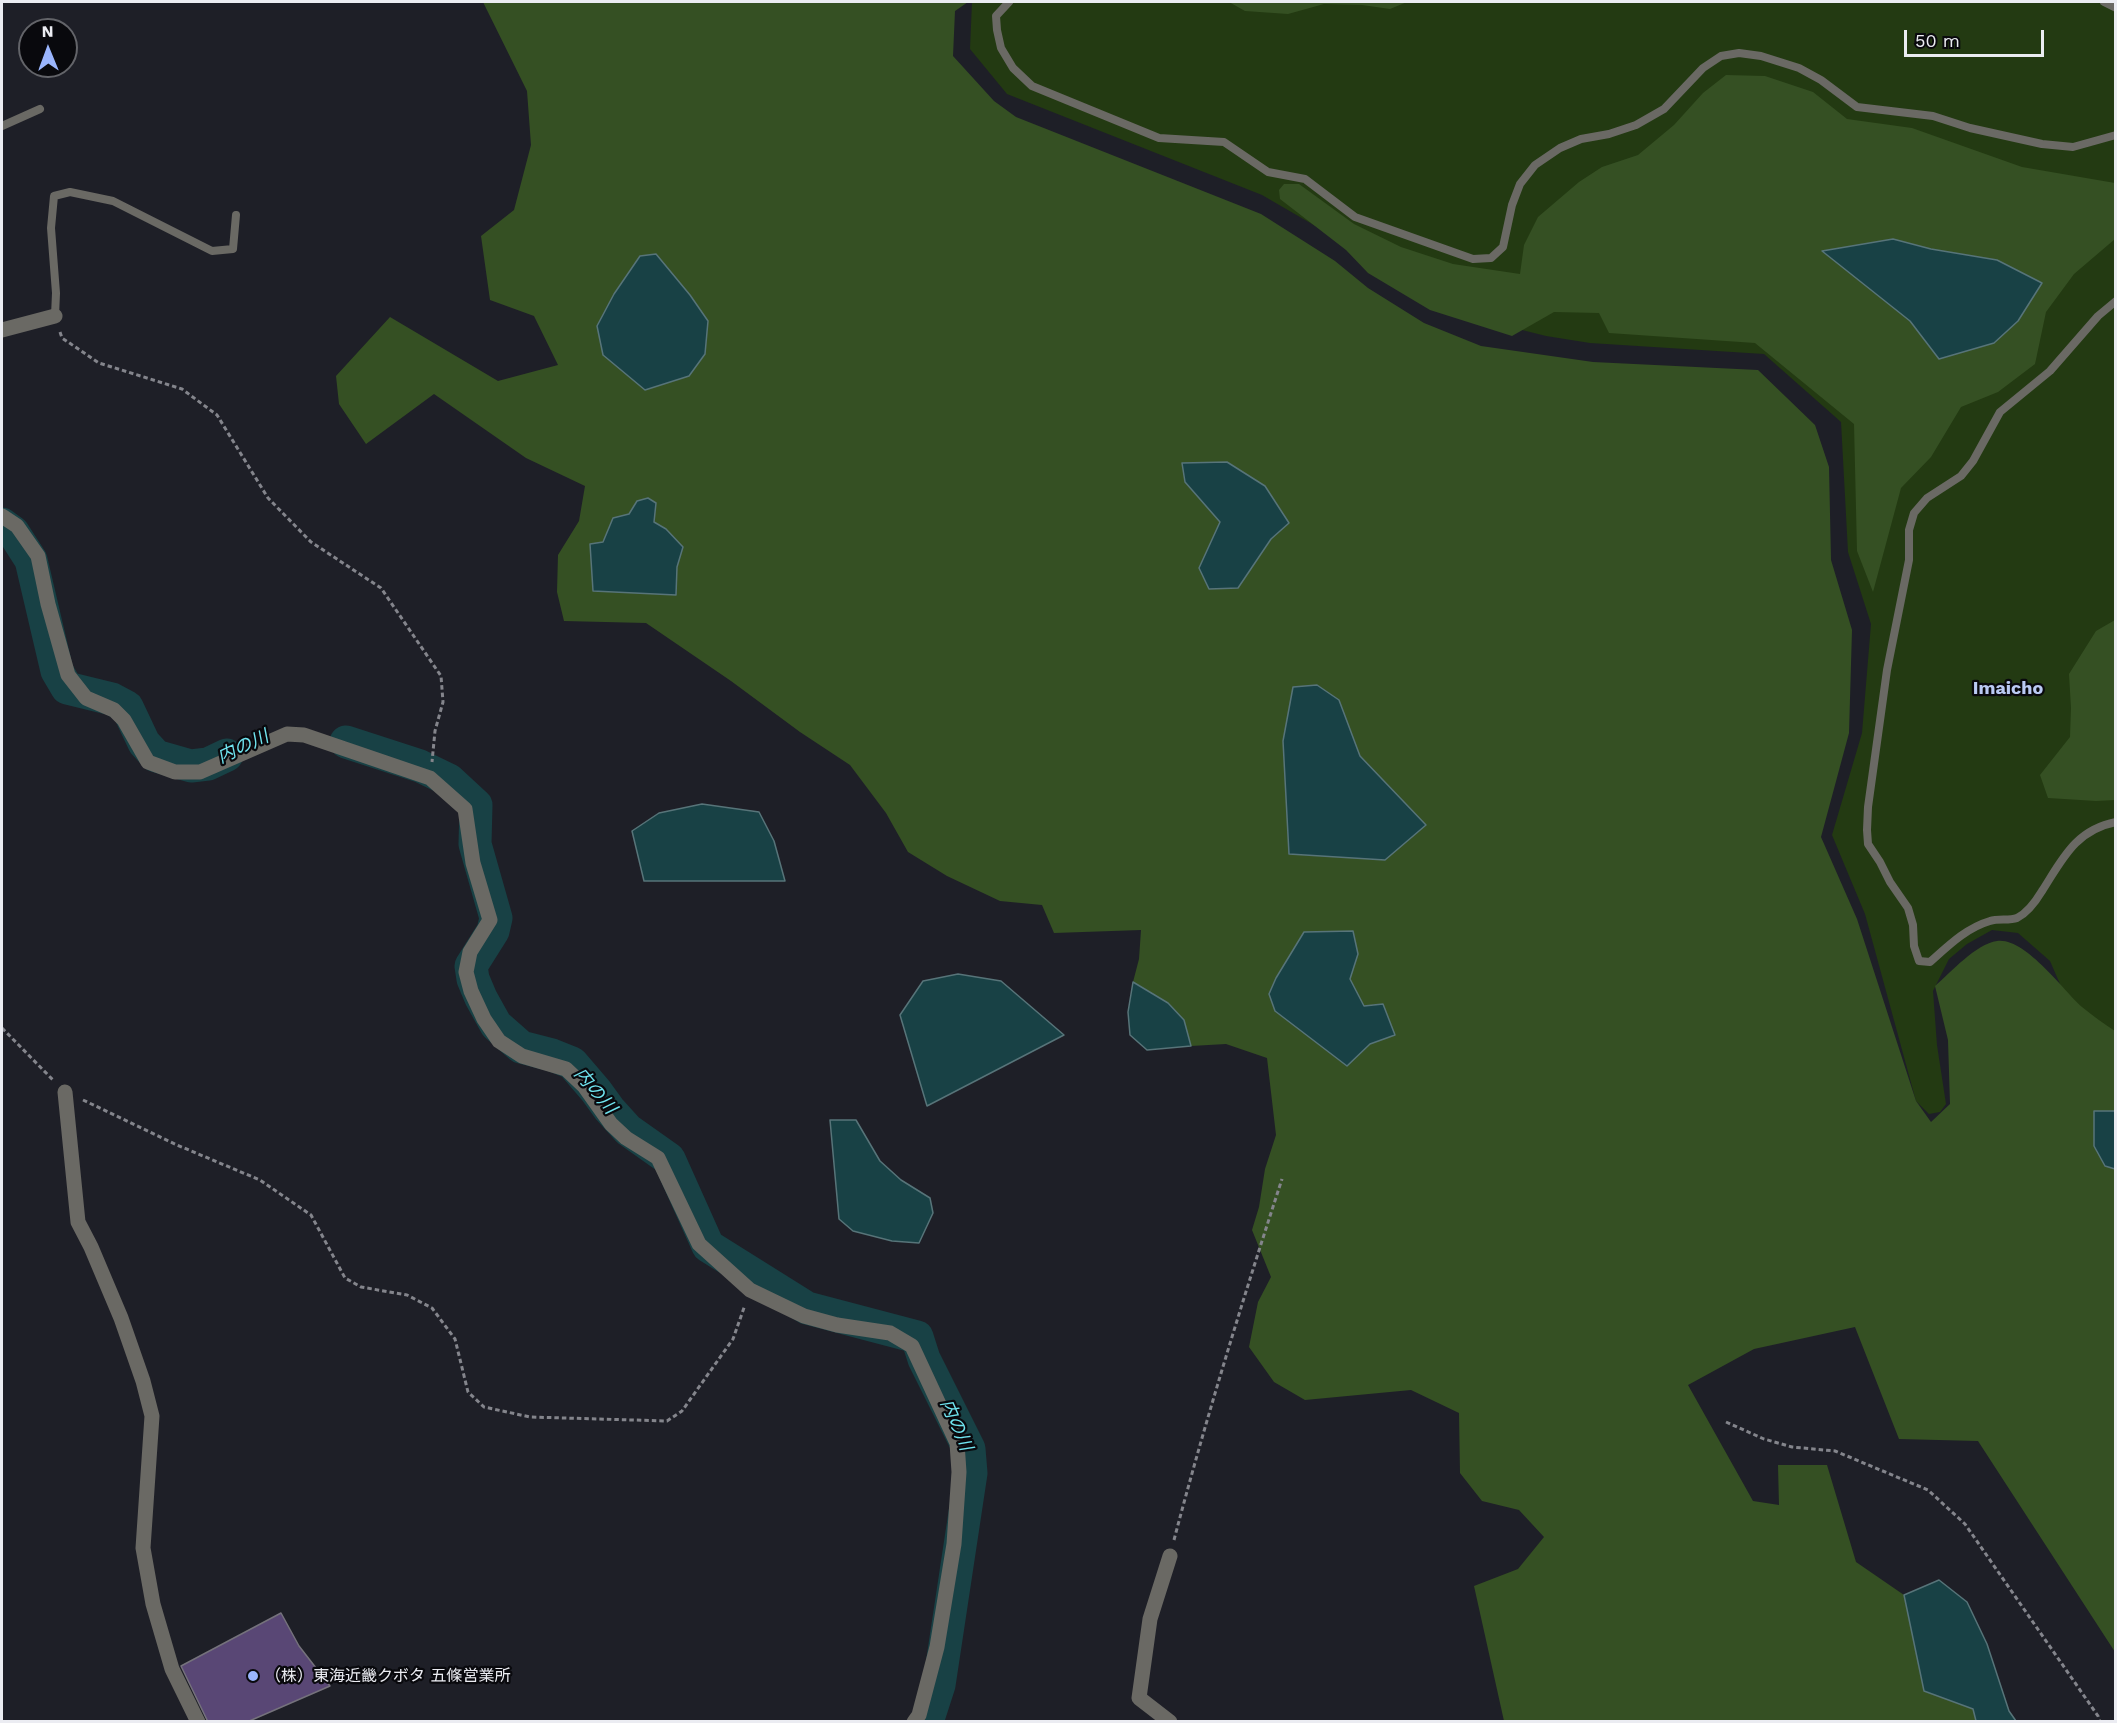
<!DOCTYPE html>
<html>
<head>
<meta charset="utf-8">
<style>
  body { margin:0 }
  #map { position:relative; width:2117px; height:1723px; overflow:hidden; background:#1e1f27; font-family:"Work Sans",sans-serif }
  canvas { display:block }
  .frame { position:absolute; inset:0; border:3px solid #ebecf2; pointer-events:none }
  .north { position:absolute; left:18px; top:18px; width:60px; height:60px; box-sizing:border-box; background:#09090d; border:2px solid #636469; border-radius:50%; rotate:359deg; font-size:16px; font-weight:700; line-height:24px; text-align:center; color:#ebecf2 }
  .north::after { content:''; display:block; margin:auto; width:21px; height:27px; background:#9ab5fd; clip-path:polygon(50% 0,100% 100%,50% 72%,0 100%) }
  .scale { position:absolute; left:1904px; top:30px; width:140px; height:27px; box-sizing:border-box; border:3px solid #ebecf2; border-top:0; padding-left:8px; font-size:18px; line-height:21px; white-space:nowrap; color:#ebecf2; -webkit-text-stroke:4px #09090d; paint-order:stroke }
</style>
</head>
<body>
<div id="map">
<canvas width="2117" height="1723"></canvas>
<div class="frame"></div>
<div class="north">N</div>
<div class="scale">50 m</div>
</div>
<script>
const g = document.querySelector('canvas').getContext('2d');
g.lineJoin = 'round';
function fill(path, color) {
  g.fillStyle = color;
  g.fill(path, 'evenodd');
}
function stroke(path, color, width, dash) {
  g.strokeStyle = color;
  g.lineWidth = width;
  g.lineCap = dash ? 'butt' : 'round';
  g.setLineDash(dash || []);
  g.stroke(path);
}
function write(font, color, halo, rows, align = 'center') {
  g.font = font + ' "Work Sans","Noto Sans JP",sans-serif';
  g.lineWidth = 4.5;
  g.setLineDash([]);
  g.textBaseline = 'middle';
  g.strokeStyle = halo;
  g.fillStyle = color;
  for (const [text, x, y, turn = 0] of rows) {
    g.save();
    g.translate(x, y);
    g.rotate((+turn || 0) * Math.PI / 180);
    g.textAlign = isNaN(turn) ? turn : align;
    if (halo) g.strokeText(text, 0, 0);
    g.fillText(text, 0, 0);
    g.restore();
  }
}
fill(new Path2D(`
  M972 2H2115V1059L2073 1014 2050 961 2018 933 1992 930 1967 944 1949 959 1933 991 1937 1045 1946 1104 1940 1112 1929 1114 1916 1101 1865 914 1832 835 1862 733 1871 624 1848 552 1841 422 1764 354 1590 343 1546 336 1474 318 1262 195 1007 94 970 49Z`), '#233a12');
fill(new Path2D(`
  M483 2H968L955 11 953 56 994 101 1016 117 1261 214 1335 261 1368 288 1424 323 1481 346 1593 362 1758 370 1815 425 1829 467 1831 560 1852 630 1849 733 1821 837 1857 919 1916 1101 1931 1122 1950 1104 1948 1040 1935 986C1951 972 1976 944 1997 941 2025 937 2063 990 2082 1007 2093 1016 2104 1024 2115 1031V1652L1978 1441 1899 1439 1855 1327 1754 1349 1688 1385 1753 1501 1779 1505 1778 1465H1827L1856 1562 1904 1595 1924 1691 1973 1709 1976 1721H1504L1474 1586 1518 1569 1544 1537 1519 1510 1482 1501 1460 1473 1459 1413 1411 1390 1305 1400 1274 1382 1249 1347 1258 1302 1271 1277 1252 1230 1259 1207 1265 1169 1276 1135 1267 1058 1226 1044 1191 1046 1184 1020 1168 1003 1133 982 1139 959 1141 930 1054 933 1042 905 1000 901 947 876 908 852 886 813 850 765 800 732 731 681 646 623 564 621 557 592 558 555 579 521 585 486 526 458 434 394 366 444 339 404 336 376 390 317 498 381 558 365 534 316 490 300 481 236 514 210 531 145 527 91Z
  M1229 2H1407L1390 9 1362 5 1324 4 1288 14 1245 11Z
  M1726 75 1765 76 1813 92 1847 119 1912 128 2022 167 2115 183V239L2074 274 2046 312 2035 364 1998 392 1961 407 1931 457 1901 488 1873 592 1857 551 1854 424 1755 343 1609 333 1599 313 1554 312 1512 336 1430 310 1368 273 1346 250 1280 199 1279 190 1284 184H1299L1354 224 1401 247 1453 264 1520 274 1524 245 1538 217 1579 182 1602 167 1638 155 1674 125 1703 93Z
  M2115 620V800L2096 801 2048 798 2040 775 2070 737 2071 708 2069 674 2096 631Z`), '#355023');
const water = new Path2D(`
  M1893 239 1931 249 1997 260 2042 283 2018 321 1994 343 1939 359 1910 321 1822 251Z
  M656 254 690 295 708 321 705 354 689 376 645 390 603 355 597 326 614 294 640 256Z
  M1227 462 1265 486 1289 523 1271 539 1238 588 1209 589 1199 568 1220 522 1185 482 1182 463Z
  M648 498 656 503 654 522 666 529 683 547 677 567 676 595 593 591 590 544 603 542 613 518 629 514 637 501Z
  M1317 685 1339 700 1360 756 1426 825 1385 860 1289 854 1283 741 1293 687Z
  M702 804 759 812 774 841 785 881H644L632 831 659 813Z
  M1353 931 1358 954 1350 979 1364 1006 1383 1004 1395 1035 1370 1044 1347 1066 1275 1011 1269 994 1276 978 1304 932Z
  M958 974 1001 981 1064 1035 927 1106 900 1015 923 981Z
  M1133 982 1168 1003 1184 1020 1191 1046 1147 1050 1130 1035 1128 1012Z
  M2094 1111H2115V1169L2105 1166 2094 1146Z
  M830 1120H856L880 1161 901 1180 930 1198 933 1213 919 1243 892 1241 853 1231 839 1219Z
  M1939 1580 1967 1602 1987 1644 2009 1711 2016 1721H1976L1973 1709 1924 1691 1904 1595Z`);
fill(water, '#184145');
stroke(water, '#577479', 1.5);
stroke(new Path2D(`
  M2 524 13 532 31 560 57 671 67 688 112 699 127 707 144 743 156 756 191 766 208 764 227 755
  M346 742 420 766 449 780 476 805 475 844 496 918 493 931 471 966 473 979 481 998 496 1025 521 1047 552 1055 572 1063 596 1091 609 1109 628 1130 669 1159 708 1246 807 1308 917 1337 924 1359 969 1449 971 1473 939 1685 927 1722`), '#184145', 33);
const building = new Path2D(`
  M281 1613 299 1646 330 1686 247 1722H208L181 1666Z`);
fill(building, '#594775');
stroke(building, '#75727c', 1.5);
stroke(new Path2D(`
  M60 332 62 338 99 363 182 389 217 415 268 498 311 542 381 588 441 676 443 702 435 731 432 762
  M2 1028 53 1080
  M83 1100 177 1145 260 1180 311 1215 345 1278 361 1287 407 1295 432 1308 455 1339 468 1392 484 1407 530 1417 667 1421 682 1411 733 1339 745 1305
  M1726 1422 1764 1439 1792 1447 1835 1451 1928 1490 1965 1524 2098 1716 2100 1722
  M1174 1540C1206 1418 1243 1299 1282 1179`), '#84858c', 3, [4.5, 3]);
stroke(new Path2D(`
  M1009 2 996 16 997 30 1001 48 1013 68 1032 86 1159 138 1224 142 1268 172 1305 179 1355 217 1473 259 1491 258 1503 247 1512 205 1520 184 1535 165 1560 148 1581 139 1609 134 1636 125 1664 109 1703 68 1721 56 1739 53 1761 56 1799 68 1821 80 1857 107 1933 116 1970 128 2042 144 2073 147 2116 135
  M2104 2 2116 8
  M2 126 40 109
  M2116 301 2098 316 2050 371 2000 412 1973 461 1961 476 1927 498 1914 513 1909 530V560L1887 670 1868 807 1867 830 1868 844 1880 862 1890 882 1908 908 1913 925 1914 946 1919 961 1930 962C1948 946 1966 928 1990 921 1998 918 2009 921 2017 918 2027 913 2036 901 2042 891 2062 860 2075 830 2116 822
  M55 316 56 293 51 228 54 196 70 192 113 201 212 251 233 249 236 215`), '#6a6964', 8);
stroke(new Path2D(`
  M2 330 55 316
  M2 516 17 526 38 556 48 604 68 675 86 698 114 710 124 720 148 762 175 772H200L287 734 304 735 430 778 465 809 473 863 490 920 470 952 466 972 471 991 484 1019 499 1041 522 1056 566 1069 584 1086 611 1124 626 1138 658 1158 699 1244 750 1290 804 1316 837 1325 890 1333 912 1346 957 1443 959 1472 954 1544 937 1647 919 1715 914 1722
  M65 1092 78 1222 91 1247 121 1318 143 1381 152 1416 143 1548 153 1604 172 1669 198 1722
  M1170 1722 1139 1698 1150 1619 1170 1556`), '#6a6964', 15);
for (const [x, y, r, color] of [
  [253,1676,6,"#9ab5fd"]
]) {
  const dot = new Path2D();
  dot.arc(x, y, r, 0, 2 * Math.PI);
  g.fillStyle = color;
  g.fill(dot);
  stroke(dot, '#09090d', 2);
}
write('16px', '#ebecf2', '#09090d', [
  ["（株）東海近畿クボタ 五條営業所",265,1676]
], 'left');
write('bold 18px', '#bacaf3', '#09090d', [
  ["Imaicho",2008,689]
]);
write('italic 18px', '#70e5f0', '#09090d', [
  ["内の川",243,747,-25],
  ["内の川",595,1091,50],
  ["内の川",956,1425,67]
]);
</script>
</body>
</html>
